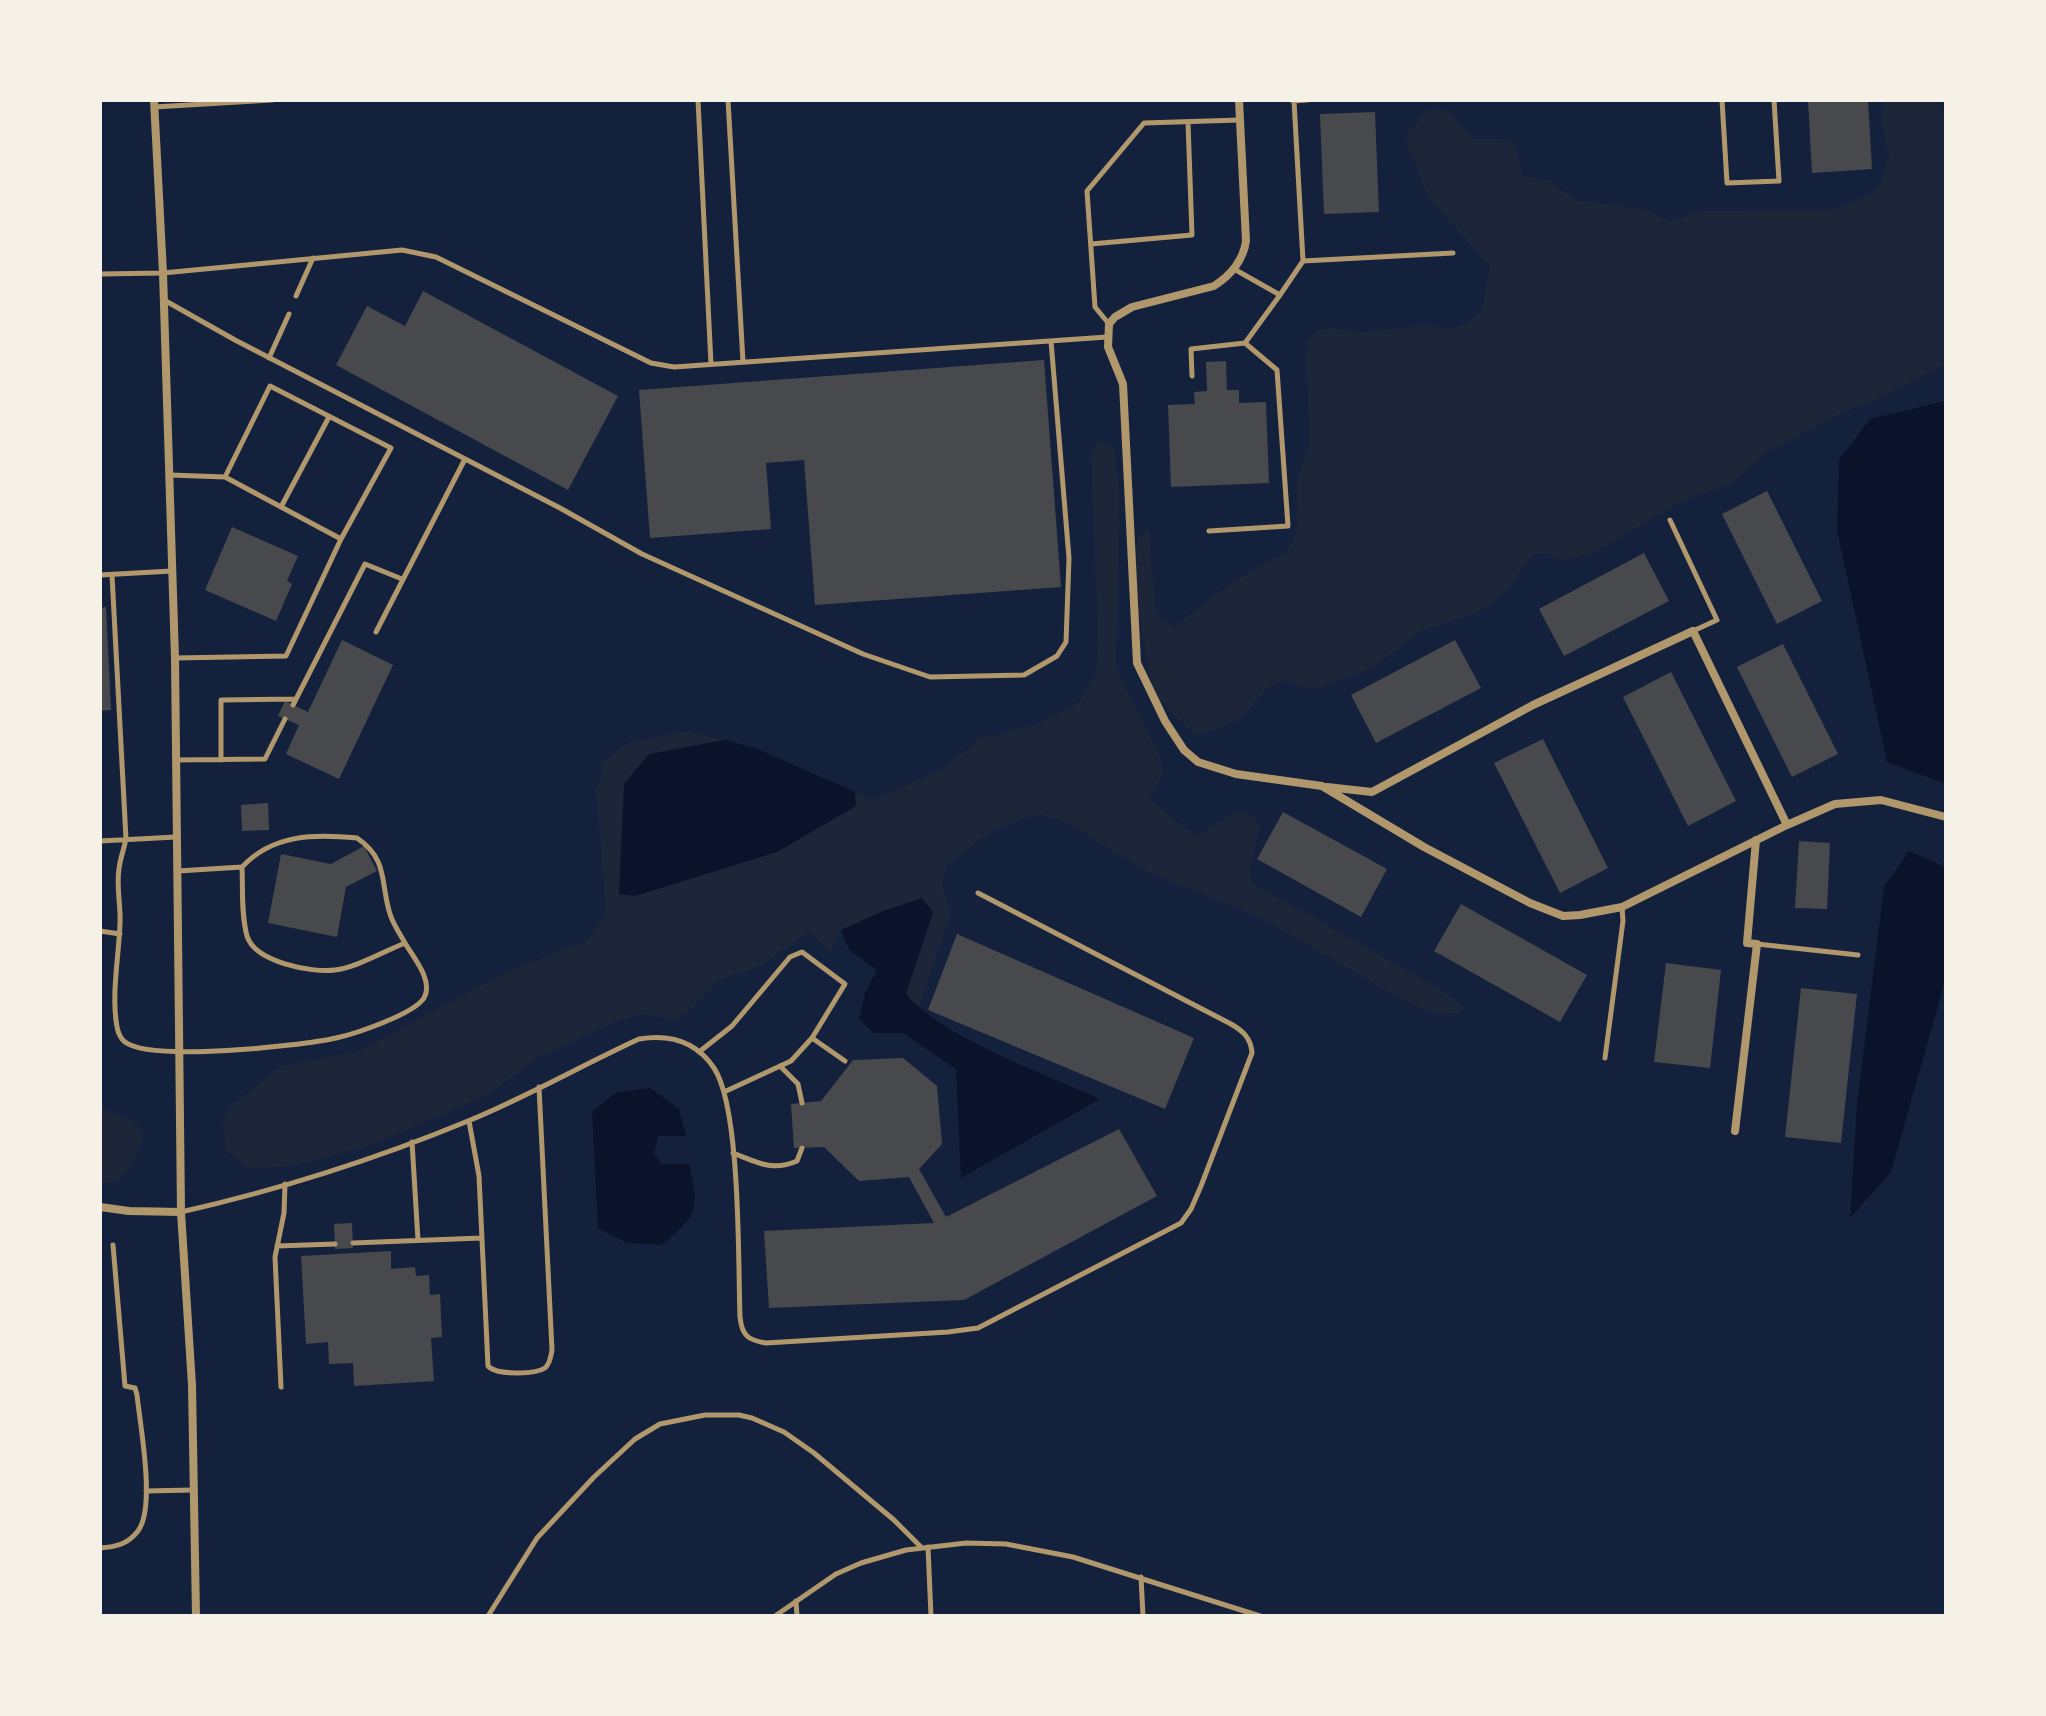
<!DOCTYPE html>
<html>
<head>
<meta charset="utf-8">
<style>
  body { margin:0 }
  #map { position:relative; width:2046px; height:1716px; overflow:hidden; background:#14213d; font-family:"Asap Condensed",sans-serif }
  canvas { display:block }
  .frame { position:absolute; inset:0; border:102px solid #f6f1e7; pointer-events:none }
</style>
</head>
<body>
<div id="map">
<canvas width="2046" height="1716"></canvas>
<div class="frame"></div>
</div>
<script>
const g = document.querySelector('canvas').getContext('2d');
g.lineJoin = 'round';
function fill(path, color) {
  g.fillStyle = color;
  g.fill(path, 'evenodd');
}
function stroke(path, color, width, dash) {
  g.strokeStyle = color;
  g.lineWidth = width;
  g.lineCap = dash ? 'butt' : 'round';
  g.setLineDash(dash || []);
  g.stroke(path);
}
fill(new Path2D(`
  M1884 100H1936L1946 118V365L1863 406 1848 410 1766 453 1729 485 1685 500 1591 554 1562 561 1549 554H1534L1506 592 1481 611 1421 631 1371 669 1314 690 1285 681 1269 687 1238 721 1195 736 1153 693 1135 594 1137 537 1149 529 1155 605 1160 620 1174 627 1231 583 1284 553 1293 542 1297 528 1296 483 1310 443 1306 356 1308 341 1318 330 1333 328 1363 332 1422 325 1452 328 1466 324 1482 309 1490 266 1430 200 1408 148 1407 134 1425 111 1439 108 1453 115 1473 139H1502L1516 145 1522 176 1551 181 1575 200 1643 209 1671 221 1699 211 1833 210 1873 193 1882 182 1889 154 1882 124Z
  M1101 441 1114 449 1120 492 1116 667 1161 759 1163 773 1149 799 1196 836 1236 812 1251 814 1260 826 1249 869 1253 883 1438 988 1463 1006 1459 1013 1437 1014 1408 1003 1261 918 1147 872 1068 823 1039 814 995 829 946 866 942 885 951 914 918 1008 905 994 933 913 841 930 831 953 809 932 761 966 719 980 688 1013 675 1020 646 1014 617 1021 536 1059 489 1095 366 1147 293 1166 249 1169 225 1150 223 1119 232 1105 281 1066 357 1052 502 974 588 940 606 913 596 791 604 761 627 743 686 731 725 740 649 754 855 806V792L872 800 943 769 979 739 1038 724 1079 702 1095 675 1098 644 1091 453Z
  M100 1107 137 1123 144 1137C134 1158 128 1187 100 1183Z`), '#1d2539');
fill(new Path2D(`
  M1946 401V784L1887 762 1837 530 1839 460 1870 419Z
  M725 740 755 748 855 792 856 806 777 852 635 896 619 894 624 784 649 754Z
  M1909 851 1946 867V966L1943 988 1891 1172 1850 1218 1857 1104 1884 887Z
  M922 898 933 912 906 994C941 1037 1047 1075 1100 1099L961 1178 956 1069 903 1033H874L859 1019 865 993 877 970 849 950 841 930 883 911Z
  M650 1088 679 1109 686 1136H658L654 1153 661 1164H689C700 1209 697 1217 661 1245L627 1243 598 1228 592 1112 615 1093Z`), '#0b132b');
fill(new Path2D(`
  M1808 100H1868L1872 169 1812 173Z
  M1375 112 1379 212 1324 214 1320 114Z
  M423 291 618 396 568 490 336 365 367 306 405 326Z
  M1044 360 1061 587 815 605 804 460 766 463 771 529 650 538 639 390Z
  M1226 361 1227 390H1239V403L1266 402 1269 483 1171 487 1168 405 1195 404 1194 392 1207 391 1206 362Z
  M1767 491 1822 601 1777 624 1722 514Z
  M232 527 298 556 287 581 292 584 276 621 205 590Z
  M1644 553 1669 601 1564 656 1539 609Z
  M106 607 111 710 100 711V608Z
  M342 640 393 665 339 779 286 754 299 725 278 716 285 701 308 712Z
  M1455 640 1481 688 1376 743 1351 695Z
  M1783 644 1838 754 1792 777 1737 667Z
  M1671 672 1736 801 1688 826 1623 697Z
  M1543 739 1608 868 1560 893 1494 763Z
  M268 803 269 830 242 831 241 805Z
  M1283 812 1387 869 1361 917 1257 859Z
  M1799 841 1830 843 1827 909 1795 908Z
  M364 846 377 871 346 887 337 937 268 923 281 854 331 864Z
  M1461 904 1587 975 1560 1022 1434 951Z
  M957 934 1194 1038 1165 1109 928 1010Z
  M1666 963 1721 970 1710 1068 1654 1062Z
  M1801 988 1857 994 1841 1143 1785 1137Z
  M903 1058 937 1086 942 1144 919 1169 946 1217 1119 1129 1157 1196 964 1300 769 1308 764 1231 934 1223 909 1177 859 1181 824 1147 794 1148 791 1104 821 1101 853 1060Z
  M352 1223 353 1248 335 1249 334 1224Z
  M391 1251V1269L415 1267 416 1276 429 1275 430 1295 440 1294 442 1337 431 1338 434 1381 354 1386 353 1363 329 1364 328 1342 306 1344 301 1256Z`), '#48494c');
stroke(new Path2D(`
  M698 100 711 364
  M728 100 743 362
  M1722 100 1727 183 1779 181 1774 100
  M1294 101 1307 100
  M154 107 272 100
  M1091 244 1192 235 1188 122
  M1303 261 1453 253
  M1234 269 1280 295 1303 261 1294 101 1291 100
  M100 274 163 273 402 250 436 257 651 363 674 367 1107 337
  M296 296 313 258
  M164 300 235 340 560 508 642 554 863 654 930 677 1024 675 1057 656 1066 642 1069 558 1051 341
  M1109 324 1095 307 1087 191 1144 123 1240 120
  M269 358 289 314
  M1192 376 1191 349 1245 343 1280 295
  M170 475 225 477 341 539 286 656 175 658
  M225 477 270 386 391 448 341 539
  M281 507 329 417
  M1670 520 1717 620 1693 631
  M1209 531 1288 526 1277 370 1245 343
  M100 575 172 571
  M112 575 126 839C124 849 120 859 119 869 116 886 121 906 120 923 119 956 111 994 117 1027 118 1032 121 1039 125 1042 151 1062 301 1046 336 1038 355 1034 414 1014 424 998 434 981 413 957 405 943 385 951 355 968 335 970 311 973 255 962 247 936 241 914 243 889 242 867L178 871
  M376 632 465 459
  M293 705 365 564 402 579
  M176 760 265 759 285 719
  M221 760V700L296 699
  M100 841 176 837
  M242 867C273 834 314 834 357 838 389 860 380 883 390 914 393 924 400 934 405 943
  M100 931 120 934
  M1757 944 1858 955
  M812 1038 845 1061
  M699 1052 732 1026 790 957 802 952 845 984 812 1038 791 1061 724 1092
  M1605 1058 1623 921 1622 907
  M780 1066 798 1084 802 1103
  M469 1121 479 1176 488 1366C496 1375 534 1375 545 1368 550 1364 551 1356 552 1350L539 1087
  M412 1142 418 1240
  M733 1153C756 1162 772 1172 797 1161L802 1148
  M181 1212C278 1190 376 1159 468 1121 525 1098 582 1065 639 1039 669 1034 696 1041 714 1068 741 1109 738 1263 740 1317 742 1336 748 1340 766 1343L948 1332 978 1328 1181 1223 1191 1209 1201 1186 1252 1053C1251 1038 1243 1031 1231 1024L978 893
  M353 1243 481 1238
  M277 1246 335 1244
  M281 1387 275 1257 284 1213 285 1184
  M146 1491 193 1490
  M928 1547 931 1616
  M100 1548C116 1547 128 1544 138 1531 156 1507 140 1425 137 1395L135 1388 125 1386 113 1245
  M1141 1577 1143 1616
  M796 1601 797 1616
  M488 1616 537 1538 594 1477 635 1439 660 1424 705 1415H739L752 1418 784 1432 814 1453 894 1520 922 1548
  M775 1616 836 1574 861 1563 906 1550 966 1543 1006 1544 1073 1557 1260 1616`), '#b1986c', 5);
stroke(new Path2D(`
  M154 100 163 273 175 658 181 1212 192 1385 196 1616
  M1239 100 1246 241C1243 261 1231 275 1214 286L1132 307 1115 317 1109 324 1108 347 1123 384 1137 663 1165 721 1184 750 1198 762 1236 774 1322 786 1424 847 1530 903 1563 916 1580 915 1622 907 1787 825 1835 804 1881 800 1946 817
  M1327 787 1372 792 1533 705 1693 631 1787 825
  M1735 1131 1757 944 1747 943 1756 840
  M100 1207 129 1211 181 1212`), '#b1986c', 8);
</script>
</body>
</html>
